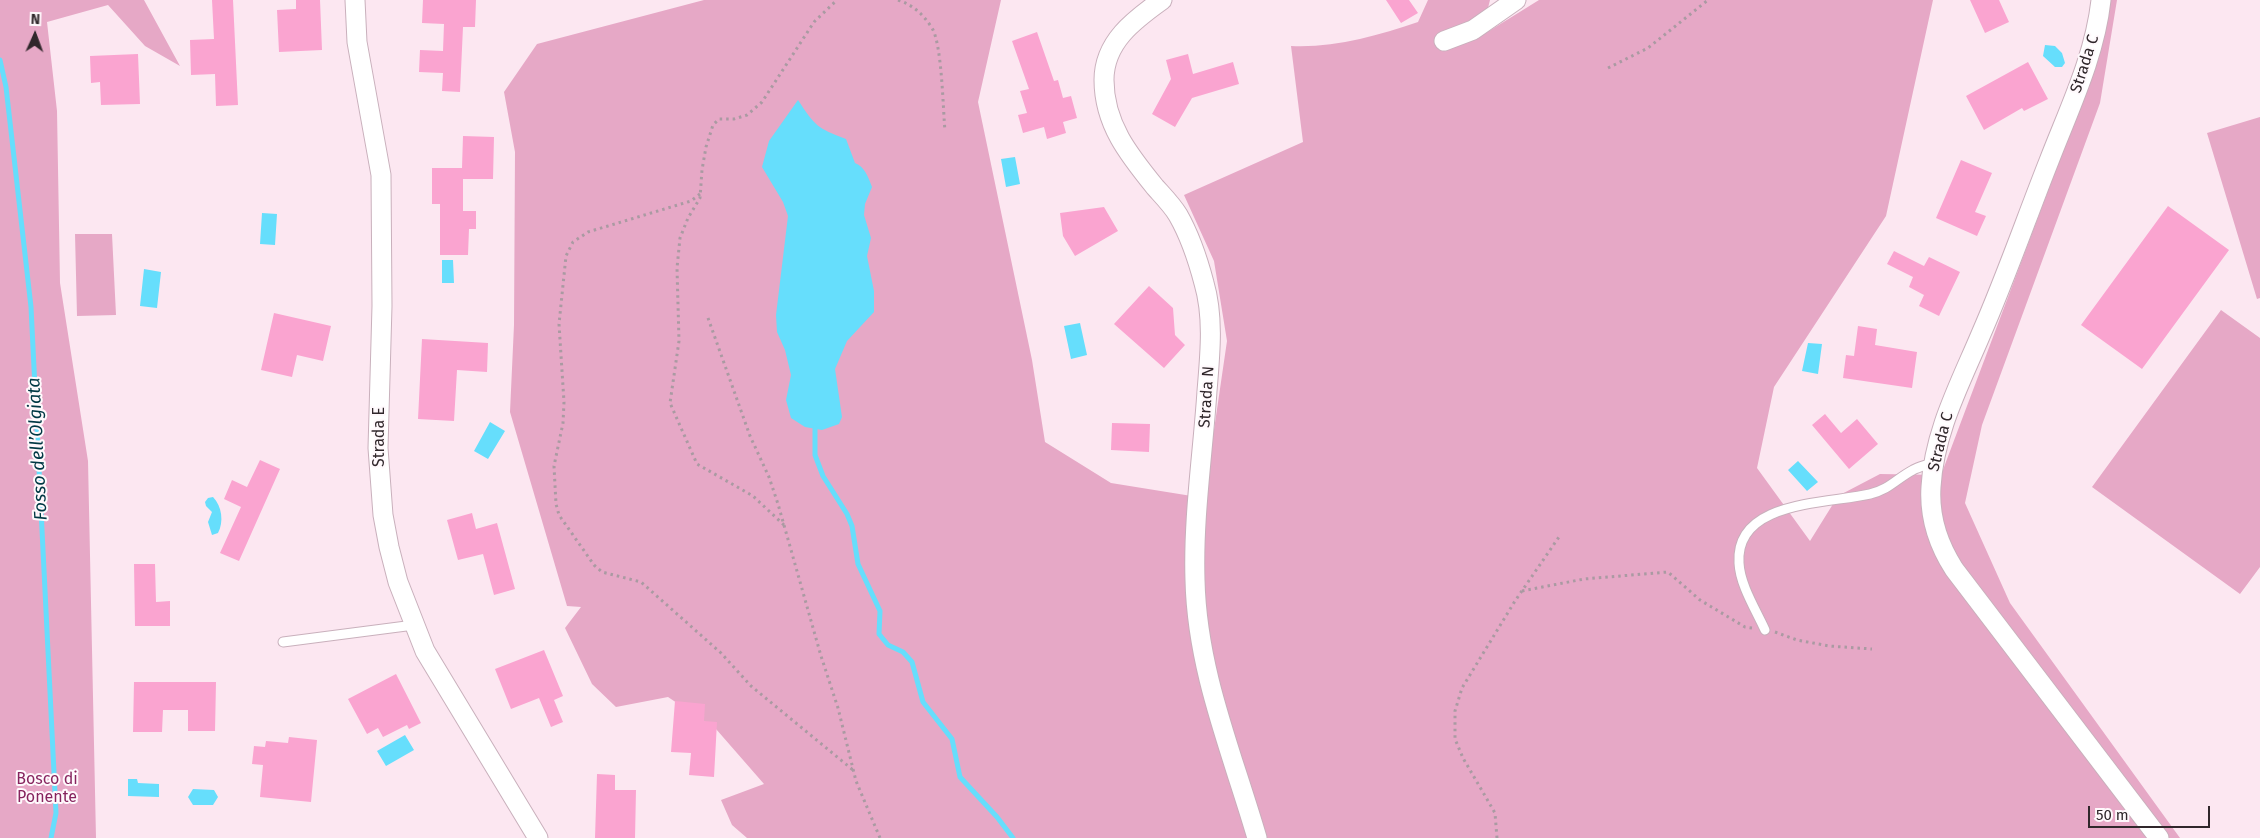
<!DOCTYPE html>
<html>
<head>
<meta charset="utf-8">
<style>
  body { margin:0 }
  #map { position:relative; width:2260px; height:838px; overflow:hidden; background:#fce7f1; font-family:"Fira Sans",sans-serif }
  canvas { display:block }
  .north { position:absolute; left:10px; top:10px; width:50px; height:50px; -webkit-text-stroke:4px #fff9fc; paint-order:stroke; rotate:2deg; font-size:14px; font-weight:700; line-height:20px; text-align:center; color:#30272b }
  .north::after { content:''; display:block; margin:auto; width:18px; height:22px; background:#30272b; clip-path:polygon(50% 0,100% 100%,50% 72%,0 100%) }
  .scale { position:absolute; left:2088px; top:806px; width:122px; height:22px; box-sizing:border-box; border:2px solid #30272b; border-top:0; padding-left:6px; font-size:15px; line-height:18px; white-space:nowrap; color:#30272b; -webkit-text-stroke:4px #fff9fc; paint-order:stroke }
</style>
</head>
<body>
<div id="map">
<canvas width="2260" height="838"></canvas>
<div class="north">N</div>
<div class="scale">50 m</div>
</div>
<script>
const g = document.querySelector('canvas').getContext('2d');
g.lineJoin = 'round';
function fill(path, color) {
  g.fillStyle = color;
  g.fill(path, 'evenodd');
}
function stroke(path, color, width, dash) {
  g.strokeStyle = color;
  g.lineWidth = width;
  g.lineCap = dash ? 'butt' : 'round';
  g.setLineDash(dash || []);
  g.stroke(path);
}
function write(font, color, halo, rows, align = 'center') {
  g.font = font + ' "Fira Sans",sans-serif';
  g.lineWidth = 4;
  g.setLineDash([]);
  g.textBaseline = 'middle';
  g.strokeStyle = halo;
  g.fillStyle = color;
  for (const [text, x, y, turn = 0] of rows) {
    g.save();
    g.translate(x, y);
    g.rotate((+turn || 0) * Math.PI / 180);
    g.textAlign = isNaN(turn) ? turn : align;
    if (halo) g.strokeText(text, 0, 0);
    g.fillText(text, 0, 0);
    g.restore();
  }
}
fill(new Path2D(`
  M0 0H144L180 66 145 46 108 5 47 22 57 111 60 283 88 461 96 838H0Z
  M704 0H1001L978 102 1032 360 1045 442 1111 483 1204 498 1227 341 1214 261 1184 195 1303 142 1291 46C1334 48 1377 36 1418 22L1428 0H1490L1481 36 1539 0H1933L1886 216 1774 387 1757 468 1810 541 1838 496 1880 474 1941 475 2086 90 2107 25 2109 0H2117L2100 103 1982 425 1965 503 2010 603 2180 838H747L732 825 721 800 764 784 716 729 668 697 616 707 592 684 565 628 581 607 567 606 510 412 514 325 515 152 504 92 537 44Z
  M2260 117V298L2257 299 2207 133Z
  M75 234H112L116 315 77 316Z
  M2221 310 2260 338V567L2240 594 2092 487Z`), '#e6a8c6');
fill(new Path2D(`
  M2045 45 2055 46 2062 53 2065 63 2062 67H2055L2043 56Z
  M798 100C815 126 817 128 846 139L855 163C865 167 868 177 872 187L865 204 864 215 871 238 867 256 874 291V312L847 341 835 369 842 417 839 424 822 430 805 427 791 418 786 400 791 375 785 350 777 332 776 315 788 216 783 202 762 167 769 141Z
  M1015 157 1020 184 1006 187 1001 159Z
  M262 213 277 214 275 245 260 244Z
  M442 260H453L454 283H442Z
  M144 269 161 272 157 308 140 306Z
  M1080 323 1087 355 1071 359 1064 326Z
  M1808 343 1822 344 1818 374 1802 371Z
  M490 422 505 431 488 459 474 451Z
  M1798 461 1818 482 1807 491 1788 470Z
  M213 497C222 506 224 522 218 533L212 535 208 522 212 512 206 506 205 502 208 498Z
  M405 735 414 750 386 766 377 751Z
  M128 779H137L138 783 159 784V797L128 796Z
  M193 789 214 790 218 797 213 805H193L188 797Z`), '#66defc');
stroke(new Path2D(`
  M0 60 6 87 31 307 56 813 51 838
  M815 429V455L823 476 847 514 852 526 858 564 880 611 879 634 888 645 903 652 912 662 923 702 952 739 960 777 997 817 1013 838`), '#66defc', 5);
fill(new Path2D(`
  M212 0H233L238 105 216 106 215 74 191 75 190 40 214 39Z
  M296 0H320L322 50 279 52 277 10 296 9Z
  M423 0H476L475 27H463L460 92 442 91 443 73 419 72 420 50 443 51 444 24 422 23Z
  M1386 0H1409L1418 13 1401 23Z
  M1970 0H1999L2009 22 1985 33Z
  M1037 32 1054 81 1058 80 1063 98 1071 96 1077 118 1063 122 1066 133 1047 139 1044 127 1023 133 1018 115 1027 113 1020 91 1029 89 1012 41Z
  M138 54 140 104 101 105 100 82 91 83 90 56Z
  M1188 54 1193 74 1233 62 1239 84 1192 98 1175 127 1152 114 1171 79 1166 60Z
  M2028 62 2048 99 2024 111 2022 108 1984 130 1966 96Z
  M463 136 494 137 493 179H463V211H476V229H469L468 255H440V204H432V168H462Z
  M1961 160 1992 173 1975 212 1986 216 1977 236 1936 218Z
  M2168 206 2229 250 2142 369 2081 325Z
  M1104 207 1118 231 1075 256 1063 236 1060 213Z
  M1894 251 1924 266 1929 257 1960 272 1939 316 1919 306 1924 295 1909 287 1913 277 1887 264Z
  M1149 286 1173 308 1175 335 1185 345 1164 368 1114 324Z
  M274 313 331 326 323 361 297 355 292 377 261 370Z
  M1858 326 1877 329 1875 345 1917 352 1912 388 1843 378 1846 355 1854 356Z
  M422 339 488 343 487 372 457 370 454 421 418 419Z
  M1825 414 1841 433 1857 419 1878 444 1849 469 1812 425Z
  M1112 423 1150 424 1149 452 1111 450Z
  M260 460 280 469 239 561 220 553 241 507 224 499 232 480 247 487Z
  M472 513 476 529 497 523 515 589 494 595 483 554 458 560 447 520Z
  M134 564H155L156 602 170 601V626H135Z
  M544 650 563 696 554 700 563 722 551 727 539 698 511 709 495 669Z
  M396 674 421 723 409 729 407 725 383 737 378 728 367 734 348 699Z
  M134 682H216L215 731H188V710H163L162 732H133Z
  M675 701 705 704 704 721 717 722 714 777 689 775 691 753 671 752Z
  M289 737 317 740 311 802 260 797 263 765 252 764 254 746 265 747 266 741 288 743Z
  M597 774 615 775V790H636L635 838H595Z`), '#faa4d0');
const service = new Path2D(`
  M1765 630C1756 610 1740 585 1739 563 1735 500 1828 504 1870 494 1890 489 1896 479 1913 470 1919 467 1927 465 1934 462
  M283 642 414 625`);
const minor = new Path2D(`
  M355 0 357 42 381 175 382 306 378 448 383 515 389 547 398 582 425 651 538 838
  M1162 0C1134 20 1104 42 1104 80 1104 124 1129 155 1155 187 1163 196 1172 205 1178 215 1190 236 1198 260 1204 283 1214 317 1210 355 1207 391 1203 453 1193 517 1195 580 1197 671 1232 752 1257 838
  M2101 0C2095 56 2069 109 2049 161 2026 219 2006 277 1981 334 1960 384 1934 432 1931 487 1929 518 1938 544 1954 569L2159 838
  M1444 41 1473 30 1516 0`);
stroke(service, '#c9b0bc', 11);
stroke(minor, '#c9b0bc', 21);
stroke(new Path2D(`
  M898 0C913 5 923 14 932 28 942 44 943 110 945 131
  M1608 68 1648 48 1708 0
  M700 194 691 201 588 232 573 242 566 256 559 324 564 402 563 423 554 466 556 504 559 515 594 565 602 572 641 582 721 653 751 686 853 770
  M708 318 750 436 769 477 778 504 821 656 838 708 856 781 880 838
  M784 525 753 496 697 464 670 403 679 341 677 268 680 238 688 218 700 198 702 170 706 147 713 125 719 119H734L747 115 762 102 814 22 837 0
  M1522 591 1584 579 1668 572 1700 600 1745 627 1752 628
  M1775 632 1797 640 1829 646 1872 649
  M1497 838 1495 813 1463 758 1455 739V711L1462 688 1515 601 1561 534`), '#aa9aa2', 3, [2.5, 4]);
stroke(service, '#fff', 9);
stroke(minor, '#fff', 19);
write('16px', '#30272b', '#fff9fc', [
  ["Strada C",2085,64,-72],
  ["Strada N",1207,397,-86],
  ["Strada E",380,437,-90],
  ["Strada C",1941,442,-76]
]);
write('16px', '#86245e', '#fff9fc', [
  ["Bosco di",47,780],
  ["Ponente",47,798]
]);
write('italic 18px', '#003844', '#fff9fc', [
  ["Fosso dell’Olgiata",38,449,-93]
]);
</script>
</body>
</html>
